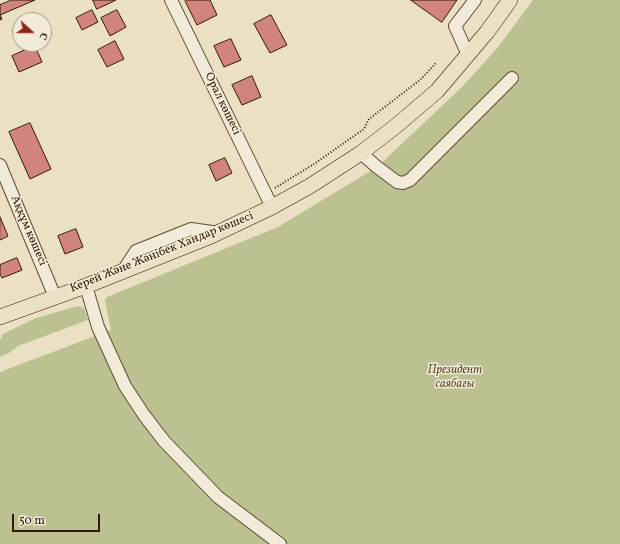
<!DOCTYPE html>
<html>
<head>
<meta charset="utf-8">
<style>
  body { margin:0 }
  #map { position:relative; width:620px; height:544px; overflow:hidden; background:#ece0c4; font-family:Vollkorn,serif }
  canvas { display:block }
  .north { position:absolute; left:12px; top:12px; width:40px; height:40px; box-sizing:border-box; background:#f3ebd9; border:1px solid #a69782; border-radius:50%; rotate:111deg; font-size:11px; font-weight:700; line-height:16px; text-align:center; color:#321900 }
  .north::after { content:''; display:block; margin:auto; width:14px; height:18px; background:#8f2418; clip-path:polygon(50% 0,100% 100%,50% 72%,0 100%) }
  .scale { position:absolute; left:12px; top:514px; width:88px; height:18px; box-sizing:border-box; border:2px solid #321900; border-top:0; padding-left:5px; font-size:12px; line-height:14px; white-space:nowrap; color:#321900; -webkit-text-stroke:3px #f3ebd9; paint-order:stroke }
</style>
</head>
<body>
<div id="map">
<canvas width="620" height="544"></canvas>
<div class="north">С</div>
<div class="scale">50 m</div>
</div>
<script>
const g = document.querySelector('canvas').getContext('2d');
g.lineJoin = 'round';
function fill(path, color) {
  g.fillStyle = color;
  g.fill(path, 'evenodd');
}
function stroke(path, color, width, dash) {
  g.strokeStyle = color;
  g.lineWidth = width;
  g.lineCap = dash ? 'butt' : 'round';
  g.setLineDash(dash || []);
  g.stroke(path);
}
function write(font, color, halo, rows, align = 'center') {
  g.font = font + ' Vollkorn,serif';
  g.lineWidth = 3;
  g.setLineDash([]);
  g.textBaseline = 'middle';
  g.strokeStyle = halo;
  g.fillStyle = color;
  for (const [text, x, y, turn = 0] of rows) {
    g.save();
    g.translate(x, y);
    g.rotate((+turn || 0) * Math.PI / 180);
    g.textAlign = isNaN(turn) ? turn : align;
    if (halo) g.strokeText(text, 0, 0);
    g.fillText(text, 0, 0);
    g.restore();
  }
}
fill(new Path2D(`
  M533 0H620V544H0V372L111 330 105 300 107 297 278 227 377 167 462 87 499 46Z
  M78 306 84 308 88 320 18 346 9 353 0 357V340L3 334 36 318Z`), '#bbc191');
const building = new Path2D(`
  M12 0H35L0 15 2 19 0 20V5Z
  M93 0H116L97 9Z
  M186 0H210L217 15 197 25 185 1Z
  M411 0H457L442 22Z
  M92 10 98 22 82 30 76 18Z
  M117 10 126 27 110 36 101 18Z
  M271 15 287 45 270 53 254 24Z
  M231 39 241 60 224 67 214 46Z
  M115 41 124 59 107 67 98 50Z
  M35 46 42 62 19 72 12 56Z
  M252 76 261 97 242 105 232 85Z
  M30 123 51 169 30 179 9 132Z
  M225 158 232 173 216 181 209 165Z
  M0 217 8 236 0 240Z
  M76 229 83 247 65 254 58 236Z
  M17 258 22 270 2 278 0 274V265Z`);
fill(building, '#d1837d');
stroke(building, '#321900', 1);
const minor = new Path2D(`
  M171 0 272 207
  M468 55 455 26 475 0
  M361 153 377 167 397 182 403 183 410 180 512 78
  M0 165 55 297
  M123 271 136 251 191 229 219 233
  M86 286 98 327 125 386 144 415 164 441 218 497 280 544`);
const major = new Path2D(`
  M0 317 86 286 211 236 272 207 310 186 361 153 396 126 437 91 487 32 510 0`);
stroke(minor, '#604b31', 14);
stroke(major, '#321900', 16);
stroke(new Path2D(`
  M275 188 314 164 364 129 369 119 420 80 436 63`), '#321900', 2, [1, 2]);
stroke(minor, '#f3ebd9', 12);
stroke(major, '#ece0c4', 15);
write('12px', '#321900', '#f3ebd9', [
  ["Орал көшесі",222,104,64],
  ["Аққұм көшесі",28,231,67],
  ["Керей Және Жәнібек Хандар көшесі",162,253,-22]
]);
write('italic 12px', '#5b4b2c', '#f3ebd9', [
  ["Президент",455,371],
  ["саябағы",455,385]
]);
</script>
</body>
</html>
